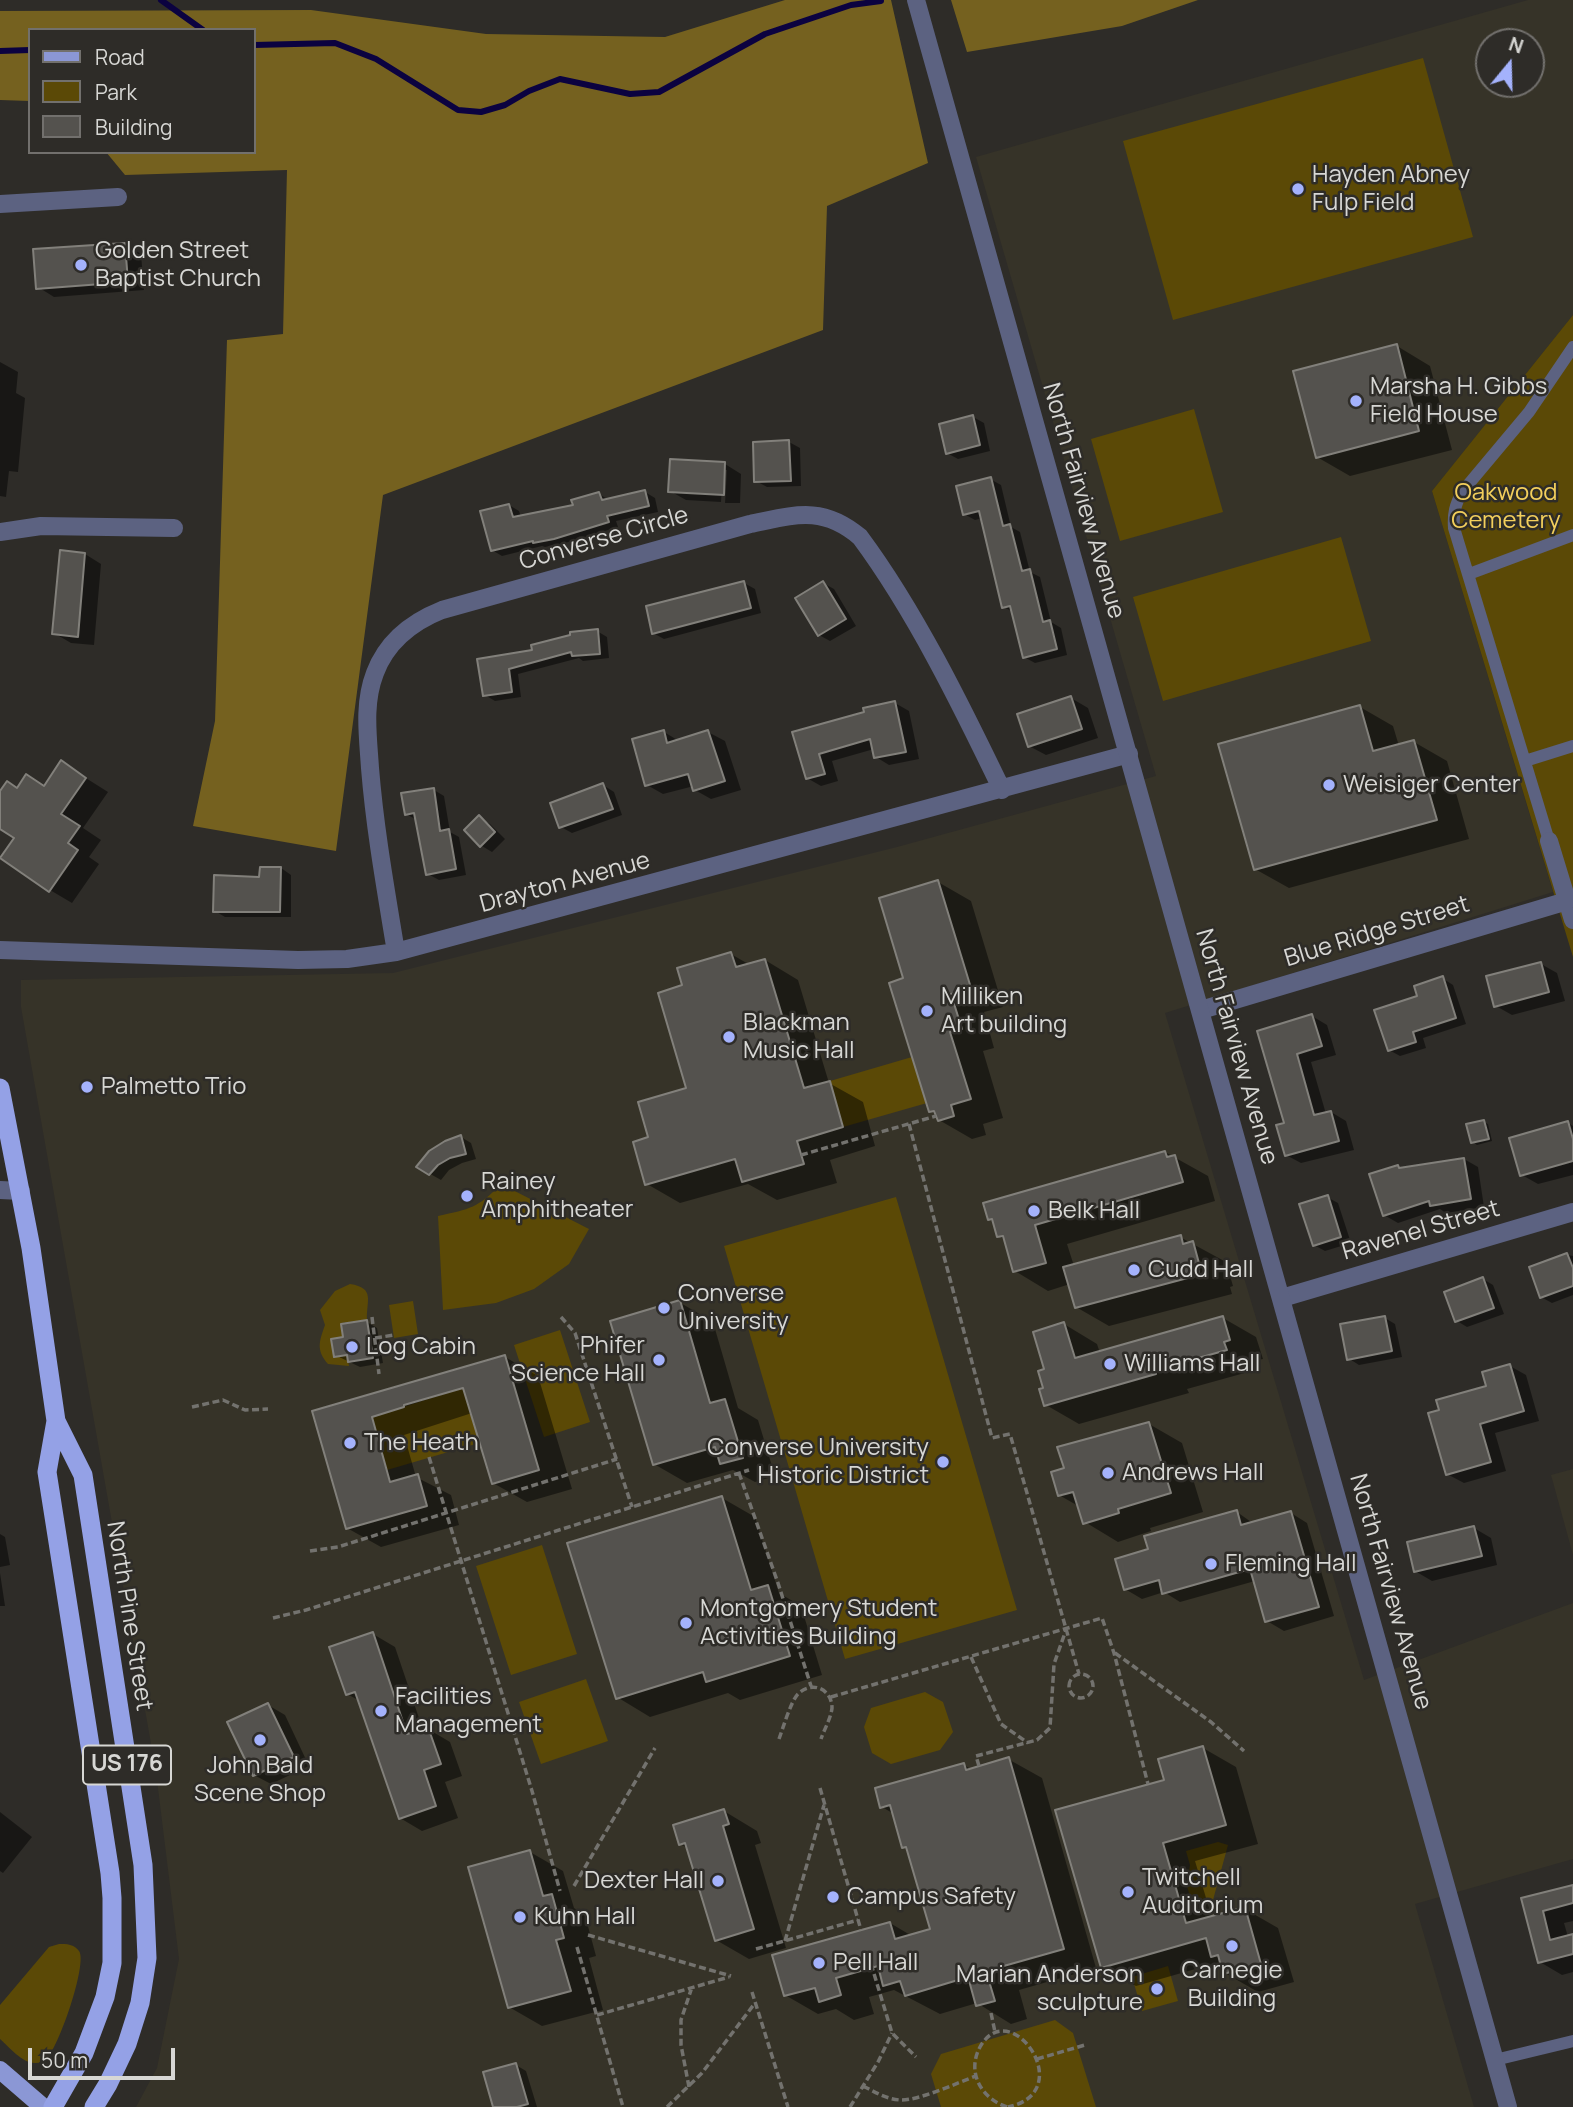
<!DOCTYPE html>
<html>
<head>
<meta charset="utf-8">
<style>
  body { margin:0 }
  #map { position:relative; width:1573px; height:2107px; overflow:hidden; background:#2e2c28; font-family:Manrope,sans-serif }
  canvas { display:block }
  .legend { position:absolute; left:28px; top:28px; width:228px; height:126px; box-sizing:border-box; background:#2e2c28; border:2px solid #72706d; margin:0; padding:9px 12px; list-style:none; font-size:21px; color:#d7d7d4 }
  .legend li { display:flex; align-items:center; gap:14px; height:35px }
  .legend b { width:35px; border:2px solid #72706d }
  .north { position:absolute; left:1475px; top:28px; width:70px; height:70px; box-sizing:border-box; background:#2e2c28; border:2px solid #72706d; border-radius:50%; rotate:19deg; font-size:19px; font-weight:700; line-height:28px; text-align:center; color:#d7d7d4 }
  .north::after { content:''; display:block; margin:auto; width:24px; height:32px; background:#a4b2fc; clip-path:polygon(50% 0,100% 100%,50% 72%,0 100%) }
  .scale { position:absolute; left:28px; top:2048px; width:147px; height:32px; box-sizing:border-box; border:4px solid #d7d7d4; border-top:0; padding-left:9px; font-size:21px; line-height:24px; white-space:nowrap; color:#d7d7d4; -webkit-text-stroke:5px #2e2c28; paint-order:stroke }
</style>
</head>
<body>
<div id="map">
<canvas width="1573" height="2107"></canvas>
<ul class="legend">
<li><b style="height:9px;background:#8b97d5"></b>Road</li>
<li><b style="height:19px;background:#5b4906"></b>Park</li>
<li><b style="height:19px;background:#54524e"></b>Building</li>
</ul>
<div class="north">N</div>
<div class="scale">50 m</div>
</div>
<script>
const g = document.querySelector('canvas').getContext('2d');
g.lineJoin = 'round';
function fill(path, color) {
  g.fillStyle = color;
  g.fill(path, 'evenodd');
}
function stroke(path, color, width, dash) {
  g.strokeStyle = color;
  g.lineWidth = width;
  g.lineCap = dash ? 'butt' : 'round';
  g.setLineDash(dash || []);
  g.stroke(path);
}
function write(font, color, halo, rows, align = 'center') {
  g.font = font + ' Manrope,sans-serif';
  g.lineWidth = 5;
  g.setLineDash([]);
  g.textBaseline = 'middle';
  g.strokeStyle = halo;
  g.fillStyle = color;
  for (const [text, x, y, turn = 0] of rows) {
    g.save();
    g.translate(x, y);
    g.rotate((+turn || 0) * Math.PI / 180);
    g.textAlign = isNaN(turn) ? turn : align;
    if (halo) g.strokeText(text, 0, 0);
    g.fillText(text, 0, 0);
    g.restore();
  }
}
fill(new Path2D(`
  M1528 0H1573V315L1432 491 1553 892 1165 1013 1364 1680 1573 1603V1859L1415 1904 1474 2107H136L157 2068 179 1959 156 1772 21 1007V980L393 973 897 847 1156 776 976 157ZM1489 42H1531V84H1489Z
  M1573 1469V1555L1551 1475Z`), '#363328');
fill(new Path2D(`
  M1423 58 1473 237 1173 320 1123 141Z
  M1573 315V957L1432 491Z
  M1194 409 1223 512 1120 541 1091 439Z
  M1341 537 1371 641 1163 701 1133 597Z
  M912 1057 927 1103 843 1127 830 1081Z
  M501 1184 589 1229 569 1264 534 1289 496 1303 443 1310 438 1216C470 1209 478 1208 501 1184Z
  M896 1197 1017 1610 845 1659 724 1246Z
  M350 1284C376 1288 366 1301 367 1320L341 1323 343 1337 331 1339 334 1356 347 1355 349 1366 328 1364C316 1350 319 1342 325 1325L320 1310 335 1291Z
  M413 1301 418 1334 394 1338 389 1305Z
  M560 1330 590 1422 544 1437 514 1345Z
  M463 1388 479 1443 387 1470 372 1417Z
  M542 1545 577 1654 511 1675 476 1566Z
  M586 1679 608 1741 541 1764 519 1702Z
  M925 1692 943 1702 953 1732 940 1750 891 1764 872 1753 864 1727 871 1708Z
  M1218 1842 1228 1845 1213 1900 1192 1904 1187 1886 1190 1865 1186 1851Z
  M59 1944C67 1944 74 1944 79 1951 88 1963 58 2050 46 2059 43 2061 40 2063 36 2063 23 2064 9 2047 0 2039V2005L49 1947Z
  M1168 1966 1178 2001 1142 2011 1132 1977Z
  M1055 2020 1073 2033 1096 2107H941L931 2074 941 2054Z`), '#5b4906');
fill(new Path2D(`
  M785 0H891L928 163 827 206 823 330 383 495 336 851 193 826 215 721 227 340 283 334 287 170 125 175 106 152H254V30H30V101L0 100V11L311 10 486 34 665 37Z
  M951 0H1198L1122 26 967 52Z`), '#75611f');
fill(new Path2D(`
  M125 244 141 254 144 290 54 297 38 287Z
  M1397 346 1430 366 1452 450 1350 476 1317 457Z
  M0 362 18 372 16 393 25 398 18 472 9 471 6 497 0 496Z
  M973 417 984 423 990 451 958 459 947 453Z
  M789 442 800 448 801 486 767 487 756 481Z
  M725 464 741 474 740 503H725L727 470H723L721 502 686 500 670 491Z
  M990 479 1001 485 1011 527 1020 532 1030 572 1040 577 1051 622 1061 628 1067 655 1035 663 1024 657 1013 612 1004 607 983 518 975 520 964 514Z
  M645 492 655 498 658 512 616 521 618 527 565 543 545 547 542 546 502 556 492 550 509 505 519 511 521 517 575 507 599 494 609 500Z
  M85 554 101 564 94 645 71 643 54 633Z
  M744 583 755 589 761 613 664 639 653 633Z
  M823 583 834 589 856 626 830 641 819 635Z
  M597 631 607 637 609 658 583 661 579 658 518 674 521 697 495 701 485 695 479 660 535 652Z
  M1071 698 1088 708 1098 738 1046 755 1029 746Z
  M895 703 909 711 919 759 889 765 876 757 874 749 832 761 838 781 821 786 807 778 795 733Z
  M1360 707 1393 726 1399 746 1414 742 1447 761 1469 839 1289 888 1255 869Z
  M664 732 679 741 708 732 725 741 741 790 711 799 695 790 694 786 663 794 647 785Z
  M62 763 108 792 83 828 101 840 89 857 99 864 72 903 50 890 16 838 0 827V794L18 789 45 787Z
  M603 785 614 792 622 815 572 833 561 827Z
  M434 790 444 796 450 832 459 837 466 875 439 880 428 874 417 820 406 814Z
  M479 818 490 824 505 839 492 852 482 846 466 830Z
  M281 868 291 875V917H225L215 911 261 878Z
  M938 882 971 901 1003 1007 984 1012 994 1048 983 1051 1003 1118 983 1124 986 1135 972 1139 939 1120 938 1115 931 1111 906 980Z
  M731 954 750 965 765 960 798 980 829 1083 863 1102 875 1146 830 1160 837 1183 777 1200 748 1184 680 1203 647 1184 651 1139 688 1089 684 987Z
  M1541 964 1557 973 1565 1001 1512 1015 1496 1006Z
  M1442 978 1453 985 1466 1024 1423 1038 1426 1048 1400 1056 1389 1050 1420 997Z
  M1312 1016 1327 1025 1336 1055 1311 1062 1326 1114 1331 1112 1346 1121 1354 1150 1301 1163 1286 1155V1124L1260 1032Z
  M1483 1122 1488 1124 1492 1141 1477 1145 1473 1142Z
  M1568 1123 1573 1126V1175L1538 1184 1522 1175Z
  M461 1137 471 1143 476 1159 462 1163 449 1170 441 1180 418 1167Z
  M1165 1152 1208 1176 1215 1201 1067 1244 1074 1266 1180 1237 1226 1262 1233 1286 1230 1287 1232 1294 1109 1326 1076 1307 1070 1284 1048 1291 1015 1271 1006 1240 998 1236 994 1222 989 1219Z
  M1464 1159 1478 1167 1484 1207 1446 1213 1440 1209 1398 1223 1384 1215 1398 1167 1402 1169Z
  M1327 1197 1338 1203 1351 1243 1325 1251 1314 1245Z
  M1567 1255 1573 1256V1295L1552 1303 1541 1297Z
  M1483 1279 1493 1285 1504 1314 1467 1327 1457 1321Z
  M679 1302 713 1322 738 1408 758 1420 775 1476 755 1482 733 1470 687 1483 654 1464Z
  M1223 1318 1256 1337 1263 1359 1257 1360 1259 1369 1187 1389 1189 1393 1079 1424 1046 1405 1045 1390 1064 1324 1097 1344 1100 1353Z
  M1385 1318 1395 1324 1402 1357 1359 1365 1348 1358Z
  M367 1322 377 1328 383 1363 360 1367 335 1355 345 1338Z
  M505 1357 538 1376 572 1489 527 1502 493 1483 472 1413 404 1435 416 1477 451 1495 459 1525 381 1547 347 1528 315 1412Z
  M1510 1366 1526 1375 1539 1421 1495 1433 1506 1471 1464 1483 1447 1474 1488 1387Z
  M1149 1424 1182 1443 1203 1512 1150 1528 1151 1531 1118 1542 1085 1522 1080 1507 1059 1495 1066 1469Z
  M722 1498 755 1517 779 1593 801 1606 822 1675 740 1700 728 1693 650 1717 617 1697Z
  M1237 1512 1254 1524 1291 1513 1307 1523 1334 1616 1284 1631 1267 1621 1255 1581 1180 1602 1164 1592 1142 1599 1125 1589 1150 1550Z
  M1474 1528 1491 1538 1497 1565 1432 1581 1415 1571Z
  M0 1534 5 1537 10 1565 0 1567Z
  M0 1573 5 1606H0Z
  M373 1634 395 1647 423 1730 428 1729 450 1742 462 1776 445 1782 458 1818 422 1831 400 1818 360 1701 347 1694Z
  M268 1705 285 1715 309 1766 271 1784 254 1775Z
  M1203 1748 1236 1767 1258 1844 1195 1861 1212 1918 1245 1909 1278 1928 1294 1982 1258 1992 1225 1973 1220 1962 1136 1986 1102 1967 1166 1781Z
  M1008 1759 1042 1778 1096 1968 1019 1990 1027 2019 1011 2024 977 2003 940 2014 894 1990 869 1997 874 2014 854 2020 836 2009 818 2014 785 1995 890 1923 912 1936 933 1930 909 1850 903 1847 894 1814 882 1807 964 1765 972 1770Z
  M724 1811 757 1831 761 1843 755 1845 786 1948 749 1959 716 1940 688 1848 680 1844Z
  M0 1812 32 1837 3 1873 0 1871Z
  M530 1852 563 1871 574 1908 585 1915 596 1956 589 1958 603 2010 542 2026 509 2007Z
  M1573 1886V1921L1564 1923 1568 1937 1573 1936V1972L1562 1975 1540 1962 1523 1899Z
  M516 2065 526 2071 537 2107H495Z`), '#0007');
stroke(new Path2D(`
  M161 0 203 30
  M254 45 335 43 376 59 458 110 481 112 505 105 529 91 560 79 630 94 659 92 765 34 851 5 881 1
  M0 51 30 50`), '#0b0240', 6);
const building = new Path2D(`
  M125 243 128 282 36 289 33 249Z
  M1397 344 1419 431 1316 458 1293 371Z
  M973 415 980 445 946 454 939 424Z
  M789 440 791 481 754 482 753 442Z
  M670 459 725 462 724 495 668 492Z
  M991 477 1003 526 1010 524 1022 571 1030 569 1043 622 1050 620 1057 649 1023 658 1010 606 1002 608 979 511 963 515 956 486Z
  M645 490 649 506 607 516 609 522 554 539 533 543V541L491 551 480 511 509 504 513 517 573 505 571 500 599 492 602 500Z
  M60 550 85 553 78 637 52 634Z
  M744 581 751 608 652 634 646 606Z
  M823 581 846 619 818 636 795 598Z
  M598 629 600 654 572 656 571 652 509 669 512 692 483 696 477 659 532 650 531 645 570 635V632Z
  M1071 696 1082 729 1028 747 1017 714Z
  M895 701 906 752 874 758 870 739 819 754 825 774 806 779 792 732 864 712 863 708Z
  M1360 705 1373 751 1414 740 1437 820 1254 870 1218 744Z
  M664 730 667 743 708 730 725 781 693 791 688 774 645 786 632 739Z
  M61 760 86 778 61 814 80 826 68 843 78 850 49 892 0 858 14 838 0 829V791L7 781 17 788 26 774 44 786Z
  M603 783 613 809 559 828 550 803Z
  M434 788 440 831 449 829 456 869 426 875 414 813 405 815 401 793Z
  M479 815 495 832 480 847 464 830Z
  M260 867H281L280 912H213L214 875 259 877Z
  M938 880 971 988 951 994 962 1029 950 1032 971 1099 951 1105 954 1116 938 1121 934 1111 929 1112 889 983 903 978 879 898Z
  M731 952 736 967 765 959 804 1088 830 1081 843 1127 797 1141 804 1164 742 1182 735 1159 645 1185 633 1142 648 1137 638 1102 686 1088 658 993 682 985 677 968Z
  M1541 962 1549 992 1494 1007 1486 976Z
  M1443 976 1456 1018 1413 1032 1416 1042 1388 1051 1374 1010 1417 996 1414 986Z
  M1312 1014 1322 1046 1297 1054 1314 1115 1331 1111 1339 1141 1285 1156 1276 1125 1284 1123 1257 1031Z
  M1484 1120 1489 1139 1471 1143 1466 1124Z
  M1568 1121 1573 1139V1161L1520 1176 1509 1138Z
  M461 1135 466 1154 450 1158 438 1165 429 1175 416 1167 429 1151 445 1141Z
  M1165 1151 1167 1157 1175 1155 1183 1182 1035 1225 1046 1263 1013 1272 1003 1236 997 1237 992 1219 988 1220 983 1203Z
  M1464 1158 1471 1199 1430 1206 1429 1201 1383 1216 1369 1174 1398 1165 1399 1168Z
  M1328 1195 1341 1237 1313 1246 1299 1204Z
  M1181 1235 1183 1244 1193 1241 1200 1267 1198 1268 1199 1275 1075 1308 1063 1267Z
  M1567 1253 1573 1268V1286L1540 1298 1529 1267Z
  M1483 1277 1494 1308 1455 1322 1444 1292Z
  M680 1300 710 1403 725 1399 743 1458 720 1464 715 1447 653 1465 610 1321Z
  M1223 1316 1230 1340 1224 1342 1227 1350 1155 1370 1156 1374 1044 1406 1039 1389 1043 1388 1038 1371 1044 1369 1033 1332 1064 1322 1075 1358Z
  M1385 1316 1392 1351 1347 1360 1340 1324Z
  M367 1320 373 1358 348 1362 347 1355 334 1357 331 1339 343 1337 341 1324Z
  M505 1355 539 1470 492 1484 463 1388 404 1405V1407L372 1417 390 1482 418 1474 427 1506 346 1529 312 1411Z
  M1510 1364 1524 1411 1480 1424 1491 1462 1446 1475 1428 1413 1439 1410 1436 1400 1486 1386 1482 1372Z
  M1149 1422 1171 1493 1118 1509 1119 1513 1083 1524 1073 1492 1058 1496 1051 1472 1064 1468 1057 1447Z
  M722 1496 751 1590 768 1585 790 1656 706 1682 703 1672 616 1699 567 1543Z
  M1237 1510 1241 1525 1291 1511 1319 1607 1265 1622 1250 1569 1162 1594 1159 1580 1124 1590 1115 1559 1148 1549 1144 1536Z
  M1474 1526 1482 1556 1414 1572 1407 1542Z
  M373 1632 407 1734 428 1727 441 1764 424 1770 436 1806 399 1819 355 1692 346 1695 329 1647Z
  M268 1703 294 1757 253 1776 227 1722Z
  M1203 1746 1226 1825 1163 1843 1186 1923 1245 1907 1261 1964 1223 1974 1218 1955 1211 1957 1206 1938 1101 1968 1055 1810 1164 1780 1158 1759Z
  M1009 1757 1064 1949 986 1971 995 2001 976 2006 968 1977 905 1996 900 1981 883 1986 878 1966 836 1978 841 1995 819 2002 815 1988 784 1996 772 1955 890 1922 895 1939 930 1929 906 1847 902 1848 890 1805 880 1808 875 1788 964 1763 966 1770Z
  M724 1809 729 1824 723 1826 754 1929 715 1941 685 1843 679 1845 673 1825Z
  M530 1850 543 1896 552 1894 564 1938 556 1940 571 1991 508 2008 468 1867Z
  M1573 1885V1903L1543 1911 1550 1940 1573 1934V1954L1538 1963 1521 1898Z
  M516 2063 528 2104 517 2107H493L483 2072Z`);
fill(building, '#54524e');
stroke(building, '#82807b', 2);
stroke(new Path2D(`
  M909 1124 992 1438 1010 1434 1079 1674
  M801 1155 936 1116
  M372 1317 379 1374
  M561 1317 575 1333 632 1507
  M375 1338 394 1335
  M192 1407 223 1400 245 1410 268 1409
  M429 1457 532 1791 560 1891
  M739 1473 778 1583 811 1686
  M310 1551 338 1547 617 1459
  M273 1618 306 1610 749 1470
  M1115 1653 1211 1722 1244 1751
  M971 1657 1001 1724 1028 1743
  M1069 1686a12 12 0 1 1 24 0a12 12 0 1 1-24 0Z
  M831 1697 1102 1618 1114 1653 1148 1784
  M779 1739C783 1728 791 1701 798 1694 812 1680 832 1689 832 1708 831 1718 824 1730 821 1739
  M979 1766 976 1756 1037 1740 1050 1728 1054 1664 1066 1630
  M820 1788 861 1930
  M574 1886 655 1748
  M588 1935 731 1976
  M785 1941 824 1805
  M577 1947 623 2107
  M756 1949 858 1920
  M868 1954 892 2033 916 2057
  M752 1992 788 2107
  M991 2013 995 2032
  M597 2015 729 1977
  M1037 2059 1085 2045
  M863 2086C875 2092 886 2099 900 2100 918 2101 957 2083 976 2076
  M689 2087 681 2045V2020L692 1987
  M667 2107 702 2073 755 2003
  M850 2107 878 2062 892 2033
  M1007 2107C982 2099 966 2073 980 2047 1010 1993 1080 2092 1008 2107`), '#73726e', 3.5, [7, 3.5]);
stroke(new Path2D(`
  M1469 574 1573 535
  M1525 761 1573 746
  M1549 841 1454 528C1453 514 1455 505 1462 492L1529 412 1573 347
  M1495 2060 1573 2041`), '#5c6281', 12);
stroke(new Path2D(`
  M0 204 118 197
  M0 532 41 526 174 528
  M1549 841 1573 920
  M0 950 298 960 347 959 396 952 1129 754
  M396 952C386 891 375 830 370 768 368 736 363 704 375 673 387 641 412 622 442 610L750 524C795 515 822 505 860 537 915 611 962 707 1002 790
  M1201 1010 1567 901
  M0 1190 21 1191
  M1282 1298 1573 1212`), '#5c6281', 18);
stroke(new Path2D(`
  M916 0 1508 2107`), '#5c6281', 18);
stroke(new Path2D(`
  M0 2070 43 2107`), '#8b97d5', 18);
stroke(new Path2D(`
  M0 1088 31 1248 56 1421 47 1472 110 1873 112 1898V1963L105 1997 84 2053 53 2107
  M56 1421 83 1475 143 1865 147 1958 140 2003 127 2044 108 2084 94 2107`), '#94a1e6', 19);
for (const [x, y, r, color] of [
  [1298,189,7,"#a4b2fc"],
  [81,265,7,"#a4b2fc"],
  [1356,401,7,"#a4b2fc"],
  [1329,785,7,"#a4b2fc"],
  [927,1011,7,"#a4b2fc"],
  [729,1037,7,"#a4b2fc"],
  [87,1087,7,"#a4b2fc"],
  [467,1196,7,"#a4b2fc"],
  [1034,1211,7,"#a4b2fc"],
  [1134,1270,7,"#a4b2fc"],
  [664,1308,7,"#a4b2fc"],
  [352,1347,7,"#a4b2fc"],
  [659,1360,7,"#a4b2fc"],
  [1110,1364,7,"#a4b2fc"],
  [350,1443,7,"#a4b2fc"],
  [943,1462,7,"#a4b2fc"],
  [1108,1473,7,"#a4b2fc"],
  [1211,1564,7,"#a4b2fc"],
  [686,1623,7,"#a4b2fc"],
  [381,1711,7,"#a4b2fc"],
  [260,1740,7,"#a4b2fc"],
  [718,1881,7,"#a4b2fc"],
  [1128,1892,7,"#a4b2fc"],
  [833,1897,7,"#a4b2fc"],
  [520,1917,7,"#a4b2fc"],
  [1232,1946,7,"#a4b2fc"],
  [819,1963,7,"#a4b2fc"],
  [1157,1989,7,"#a4b2fc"]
]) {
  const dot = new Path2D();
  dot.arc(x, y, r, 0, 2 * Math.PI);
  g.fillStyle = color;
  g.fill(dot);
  stroke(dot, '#2e2c28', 2.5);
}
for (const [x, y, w] of [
  [127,1765,88]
]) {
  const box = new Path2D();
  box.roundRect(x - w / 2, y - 19.5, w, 39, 5);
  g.fillStyle = '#2e2c28';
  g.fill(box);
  stroke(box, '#d7d7d4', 2);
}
write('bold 23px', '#d7d7d4', null, [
  ["US 176",127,1765]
]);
write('24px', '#d7d7d4', '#2e2c28', [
  ["Hayden Abney",1312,175],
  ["Fulp Field",1312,203],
  ["Golden Street",95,251],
  ["Baptist Church",95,279],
  ["Marsha H. Gibbs",1370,387],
  ["Field House",1370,415],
  ["Weisiger Center",1343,785],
  ["Milliken",941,997],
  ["Art building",941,1025],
  ["Blackman",743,1023],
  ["Music Hall",743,1051],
  ["Palmetto Trio",101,1087],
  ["Rainey",481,1182],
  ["Amphitheater",481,1210],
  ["Belk Hall",1048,1211],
  ["Cudd Hall",1148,1270],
  ["Converse",678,1294],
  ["University",678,1322],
  ["Phifer",645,1346,"right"],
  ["Science Hall",645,1374,"right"],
  ["Log Cabin",366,1347],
  ["Williams Hall",1124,1364],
  ["The Heath",364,1443],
  ["Converse University",929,1448,"right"],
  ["Historic District",929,1476,"right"],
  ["Andrews Hall",1122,1473],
  ["Fleming Hall",1225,1564],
  ["Montgomery Student",700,1609],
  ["Activities Building",700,1637],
  ["Facilities",395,1697],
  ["Management",395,1725],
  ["John Bald",260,1766,"center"],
  ["Scene Shop",260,1794,"center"],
  ["Twitchell",1142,1878],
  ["Auditorium",1142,1906],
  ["Dexter Hall",704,1881,"right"],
  ["Campus Safety",847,1897],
  ["Kuhn Hall",534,1917],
  ["Pell Hall",833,1963],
  ["Carnegie",1232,1971,"center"],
  ["Building",1232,1999,"center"],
  ["Marian Anderson",1143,1975,"right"],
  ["sculpture",1143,2003,"right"]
], 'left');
write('24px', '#f3cf5c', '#2e2c28', [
  ["Oakwood",1506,493],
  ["Cemetery",1506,521]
]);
write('24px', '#d7d7d4', '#2e2c28', [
  ["North Fairview Avenue",1083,501,74],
  ["Converse Circle",604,539,-16],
  ["Drayton Avenue",565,883,-15],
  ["Blue Ridge Street",1377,932,-17],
  ["North Fairview Avenue",1236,1047,74],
  ["Ravenel Street",1421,1231,-16],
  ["North Fairview Avenue",1390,1592,74],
  ["North Pine Street",129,1616,81]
]);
</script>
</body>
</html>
